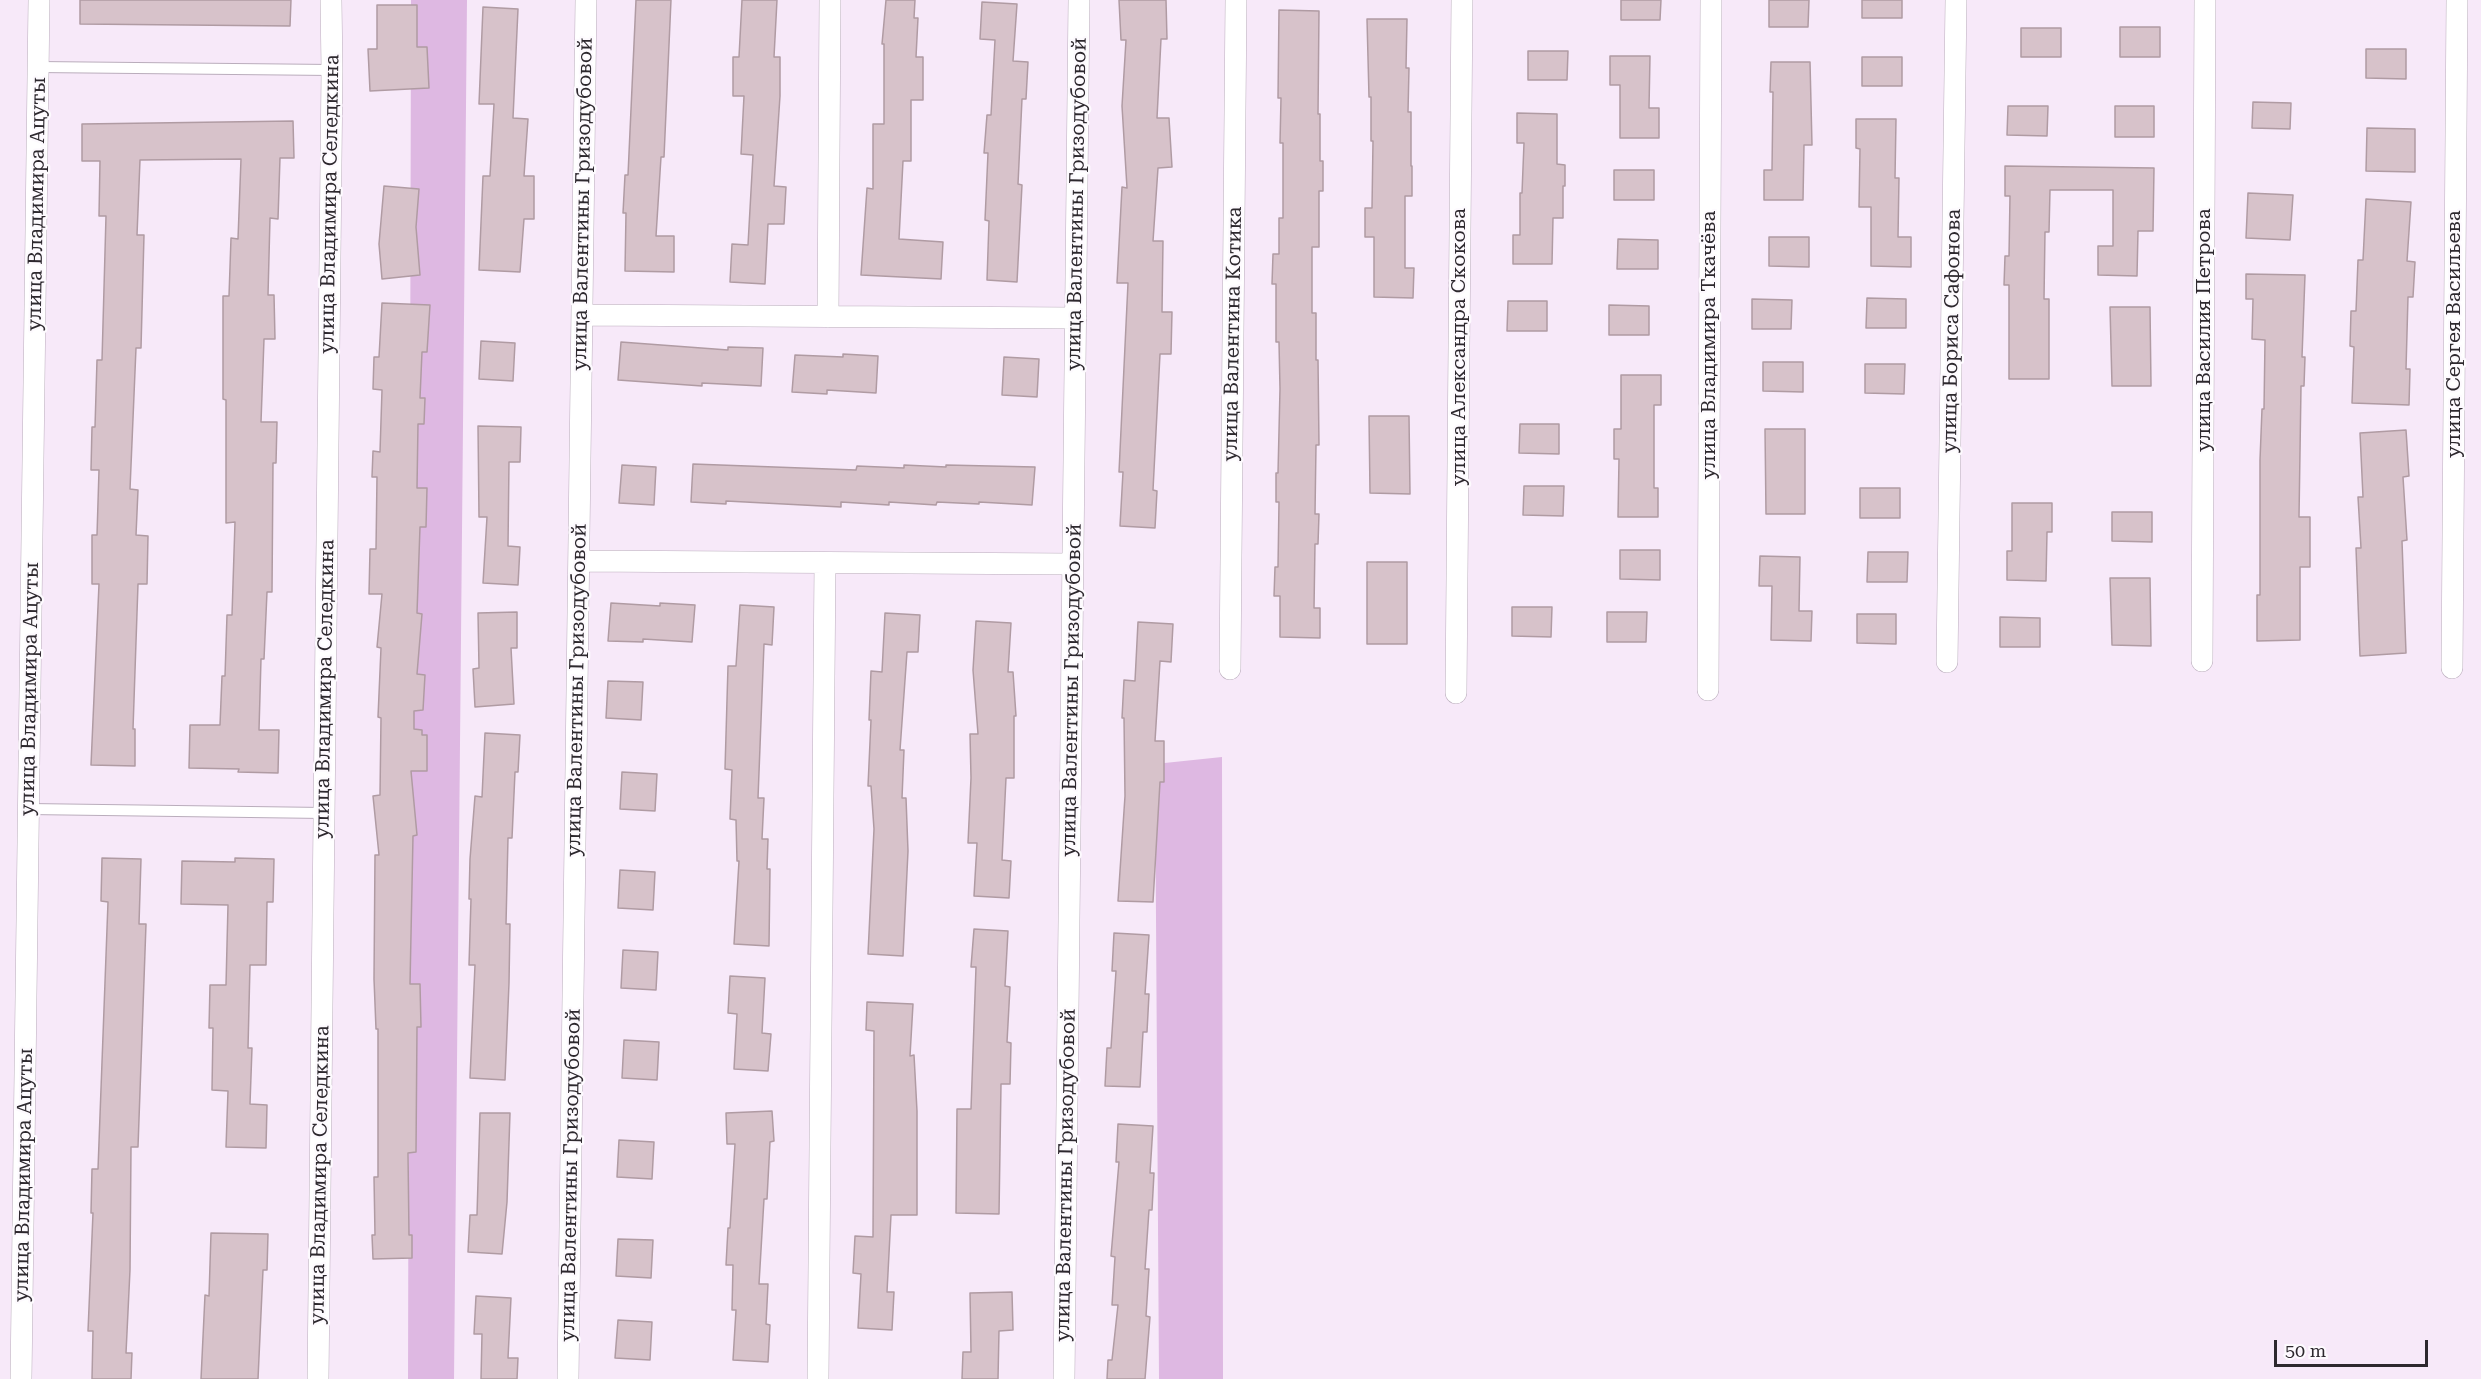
<!DOCTYPE html>
<html>
<head>
<meta charset="utf-8">
<style>
  body { margin:0 }
  #map { position:relative; width:2481px; height:1379px; overflow:hidden; background:#f7e9f9; font-family:"Roboto Serif",serif }
  canvas { display:block }
  .scale { position:absolute; left:2274px; top:1340px; width:154px; height:27px; box-sizing:border-box; border:3px solid #2d282e; border-top:0; padding-left:8px; font-size:18px; line-height:21px; white-space:nowrap; color:#2d282e; -webkit-text-stroke:4px #fdfafe; paint-order:stroke }
</style>
</head>
<body>
<div id="map">
<canvas width="2481" height="1379"></canvas>
<div class="scale">50 m</div>
</div>
<script>
const g = document.querySelector('canvas').getContext('2d');
g.lineJoin = 'round';
function fill(path, color) {
  g.fillStyle = color;
  g.fill(path, 'evenodd');
}
function stroke(path, color, width, dash) {
  g.strokeStyle = color;
  g.lineWidth = width;
  g.lineCap = dash ? 'butt' : 'round';
  g.setLineDash(dash || []);
  g.stroke(path);
}
function write(font, color, halo, rows, align = 'center') {
  g.font = font + ' "Roboto Serif",serif';
  g.lineWidth = 4.5;
  g.setLineDash([]);
  g.textBaseline = 'middle';
  g.strokeStyle = halo;
  g.fillStyle = color;
  for (const [text, x, y, turn = 0] of rows) {
    g.save();
    g.translate(x, y);
    g.rotate((+turn || 0) * Math.PI / 180);
    g.textAlign = isNaN(turn) ? turn : align;
    if (halo) g.strokeText(text, 0, 0);
    g.fillText(text, 0, 0);
    g.restore();
  }
}
fill(new Path2D(`
  M411 0H467L454 1379H408Z
  M1222 757 1223 1379H1159L1155 764Z`), '#deb8e2');
const building = new Path2D(`
  M80 0H291L290 26 80 24Z
  M636 0H671L664 157H661L656 236H674V272L625 271 626 213H623L625 175H628Z
  M742 0H777L774 57H780V96L774 186 786 187 784 224H768L765 284 730 282 732 244 748 245 753 155 741 154 744 96H733V57H739Z
  M886 0H915L914 18H918L916 57H923V100H911V161H903L899 239 943 242 941 279 861 275 867 188 873 189V124H884V44H882Z
  M1119 0H1166L1167 39H1161L1157 118H1169L1172 167 1158 168 1153 241H1163L1162 312H1172L1171 354H1160L1153 490 1157 491 1155 528 1120 526 1123 472H1119L1128 283H1117L1122 187 1127 188 1122 106 1126 40H1121Z
  M1621 0H1661L1660 20H1621Z
  M1769 0H1809L1808 27H1769Z
  M1862 0H1902V18H1862Z
  M982 2 1017 4 1013 61 1028 62 1026 99H1022L1018 184 1022 185 1017 282 987 280 989 221 985 220 988 153H984L987 115H991L995 40 980 39Z
  M377 5H417V47H427L429 88 370 91 368 49H377Z
  M483 7 518 9 513 118 528 119 524 176H534V219H524L520 272 479 270 483 176H490L494 104H479Z
  M1279 10 1319 11 1318 114H1320V161H1323V191H1319V247H1312V313H1316V360H1318L1319 445H1316L1315 514H1319L1318 544H1315L1314 608H1320V638L1280 637V596H1274L1275 567H1278L1279 502H1276V473H1278L1280 389 1279 342H1276V284H1272L1273 254H1279V218H1283V143H1280L1281 98H1278Z
  M1367 19H1407L1406 68H1409L1408 112H1411V166H1412V196H1405V268H1414L1413 298 1374 297V237H1365V208H1372L1373 141H1371V97H1369Z
  M2120 27H2160V57H2120Z
  M2021 28H2061V57H2021Z
  M2366 49H2406V79L2366 78Z
  M1528 51H1568L1567 80H1528Z
  M1610 56H1650L1649 108H1659V138H1620V85H1610Z
  M1862 57H1902V86H1862Z
  M1771 62H1810L1812 145H1804L1803 200H1764V170H1772L1773 92H1770Z
  M2253 102 2291 103 2290 129 2252 128Z
  M2008 106H2048L2047 136 2007 135Z
  M2115 106H2154V137H2115Z
  M1517 113 1557 114V164L1565 165V186H1563V218H1553L1552 264H1513V235H1520V193H1522L1524 143H1517Z
  M1856 119H1896L1895 178H1899L1898 237H1911V267L1871 266V207H1859L1860 149 1856 148Z
  M293 121 294 158H280L278 219 270 218 268 295H274L275 339H264L261 422H277L276 463H273L272 592H267L264 659H261L259 730H279L278 773 238 772 239 769 189 768 190 725H220L222 676H225L227 615H232L235 522 226 523V400L223 399V296H229L231 238 238 239 241 159 140 160 137 235H144L141 348H136L130 489 138 490 136 535 148 536 147 584H138L133 729H135V766L91 765 99 584H92V535H97L99 470H91L92 427H95L97 360H102L106 216H99L100 161H82V124Z
  M2367 128 2415 129V172L2366 171Z
  M2005 166 2154 168 2153 231H2138L2137 276 2098 275V246H2113V190H2050L2049 232H2045L2044 299H2049V379H2009V285H2004L2005 256H2009L2010 196H2005Z
  M1614 170H1654V200H1614Z
  M384 186 419 189 416 227 420 275 382 279 379 244Z
  M2248 193 2293 195 2290 240 2246 238Z
  M2366 199 2411 202 2407 261 2415 262 2413 297H2408L2406 369H2410L2409 405 2352 403 2354 347 2350 346 2351 311H2356L2358 260H2363Z
  M1769 237H1809V267L1769 266Z
  M1618 239 1658 240V269H1617Z
  M2246 274 2305 275 2302 357H2305L2304 386H2301L2299 517H2310V567H2300V640L2257 641V595H2260V460L2262 409H2264L2265 340 2252 339 2253 299H2246Z
  M1867 298 1906 299V328H1866Z
  M1752 299 1792 300 1791 329H1752Z
  M1508 301H1547V331H1507Z
  M382 303 430 305 427 352H422L420 398H425L424 424H418L417 488H427L426 527H420L417 613 422 614 417 674 425 675 423 710 414 711V729L422 730V735H427V771H411L417 835 413 836 410 984H420L421 1027H417L416 1152 408 1153 409 1235H412V1258L373 1259 372 1235H375L374 1177H378V1029H376L374 979 375 855H379L373 796 380 795 381 718 378 717 381 648 377 647 382 594H369L370 549H376L377 477H372L373 451 380 452 382 390 373 389 374 357H379Z
  M1609 305 1649 306V335H1609Z
  M2110 307H2150L2151 386H2112Z
  M481 341 515 343 513 381 479 379Z
  M621 342 728 350V347L763 348 761 386 702 383V386L618 380Z
  M843 354 878 356 876 393 827 390V394L792 392 795 355 843 357Z
  M1004 357 1039 359 1037 397 1002 395Z
  M1763 362H1803V392L1763 391Z
  M1865 364H1905L1904 394 1865 393Z
  M1621 375H1661V405H1654V488H1658V517H1618L1619 459H1614V429H1621Z
  M1369 416H1409L1410 494 1370 493Z
  M1520 424H1559V454L1519 453Z
  M478 426 521 427 520 462H509L508 546 520 547 518 585 483 583 487 517H479Z
  M1765 429H1805V514H1766Z
  M2406 430 2409 476 2403 477 2407 540 2402 541 2406 653 2360 656 2356 548H2361L2358 497H2363L2360 433Z
  M693 464 856 470 857 466 904 468V465L946 467V465L1035 467 1032 505 979 502V504L937 502 936 505 889 502V505L841 502V507L726 501V504L691 502Z
  M622 465 656 467 654 505 619 503Z
  M1524 486H1564L1563 516 1523 515Z
  M1860 488H1900V518H1860Z
  M2012 503H2052V532H2047L2046 581 2007 580V551H2012Z
  M2112 512H2152V542L2112 541Z
  M1620 550H1660V580L1620 579Z
  M1868 552H1908L1907 582H1867Z
  M1760 556 1800 557 1799 611H1812L1811 641 1771 640 1772 586H1759Z
  M1367 562H1407V644H1367Z
  M2110 578H2150L2151 646 2112 645Z
  M611 603 660 606V603L695 605 692 642 643 639V642L608 641Z
  M740 605 774 607 772 645 764 644 758 798H764L762 839H768L767 869H770L769 946 734 944 739 861H737L736 820 730 819 732 770 725 769 728 666H736Z
  M1512 607H1552L1551 637 1512 636Z
  M517 612V648H511L514 704 475 707 473 669 479 668 478 613Z
  M1607 612H1647L1646 642H1607Z
  M885 613 920 615 918 652H907L900 750H904L902 798H906L908 851 903 956 868 954 874 829 871 786H868L871 720H869L871 671 882 672Z
  M1857 614H1896V644L1857 643Z
  M2000 617 2040 618V647H2000Z
  M976 621 1011 623 1008 672H1013L1016 716H1014V778H1006L1002 860 1011 861 1009 898 974 896 977 843H968L971 778 970 734H978L973 670Z
  M1138 622 1173 624 1171 662 1160 661 1155 741H1164V782H1160L1153 902 1118 901 1125 796 1124 718H1122L1124 680 1135 681Z
  M608 681 643 682 641 720 606 718Z
  M485 733 520 735 518 772H515L512 838H508L506 924H510L509 983 505 1080 470 1078 475 965H469L471 899H469L470 859 475 796 482 797Z
  M622 772 657 774 655 811 620 809Z
  M102 858 141 859 139 924H146L138 1147H131L130 1270 126 1353H132L131 1379H92L93 1331H88L93 1213H91L92 1169H98L108 902 101 901Z
  M235 858 274 859 273 902H267L266 965H250L248 1048H252L250 1104 267 1105 266 1148 226 1147 228 1091 212 1090 213 1028H209L210 985H226L228 905 181 904 182 861 235 862Z
  M620 870 655 872 653 910 618 908Z
  M974 929 1008 931 1005 986 1010 987 1007 1042 1011 1043 1010 1084H1001L999 1214 956 1213 957 1109H971L976 967H971Z
  M1114 933 1149 935 1145 994H1149L1147 1032H1143L1140 1087 1105 1086 1107 1048H1111L1116 971H1112Z
  M623 950 658 952 656 990 621 988Z
  M730 976 765 978 762 1033 771 1034 768 1071 734 1069 737 1014 728 1013Z
  M867 1002 913 1004 910 1056 914 1055 917 1111V1215H891L887 1292H894L892 1330 858 1328 861 1274 853 1273 855 1236 873 1237 874 1031 866 1030Z
  M624 1040 659 1042 657 1080 622 1078Z
  M772 1111 774 1141 770 1142 767 1199H764L759 1284H768L766 1324 770 1325 768 1362 733 1360 736 1310H732L733 1265H726L728 1228H730L735 1144H727L726 1113Z
  M480 1113H510L507 1202 502 1254 468 1252 470 1215H477Z
  M1118 1124 1153 1126 1150 1173H1154L1152 1210H1149L1145 1269H1149L1146 1316 1150 1317 1145 1379H1107L1108 1360H1112L1118 1305H1112L1115 1257 1111 1256 1119 1162H1116Z
  M619 1140 654 1142 652 1179 617 1177Z
  M211 1233 268 1234 267 1270H263L258 1379H201L205 1295 209 1296Z
  M618 1239 653 1240 651 1278 616 1276Z
  M1012 1292 1013 1330 999 1331 998 1379H962L963 1352H971L970 1293Z
  M476 1296 511 1298 508 1358H518L517 1379H481L482 1334H474Z
  M618 1320 652 1322 650 1360 615 1358Z`);
fill(building, '#d7c2ca');
stroke(building, '#b09ba3', 1.5);
const lane = new Path2D(`
  M38 67 332 70
  M29 809 324 813`);
const street = new Path2D(`
  M582 315 1076 318
  M828 317 830 0
  M579 561 1073 564
  M2202 661 2205 0
  M1947 662 1956 0
  M2452 668 2457 0
  M1230 669 1236 0
  M1708 690 1711 0
  M1456 693 1462 0
  M21 1379 39 0
  M318 1379 332 70 331 0
  M568 1379 586 0
  M818 1379 825 563
  M1064 1379 1079 0`);
stroke(lane, '#baadbc', 12);
stroke(street, '#baadbc', 22);
stroke(lane, '#fff', 10);
stroke(street, '#fff', 21);
write('20px', '#2d282e', '#fdfafe', [
  ["улица Владимира Ацуты",37,204,-89],
  ["улица Владимира Селедкина",330,204,-89],
  ["улица Валентины Гризодубовой",583,204,-89],
  ["улица Валентины Гризодубовой",1077,204,-89],
  ["улица Василия Петрова",2204,330,-90],
  ["улица Бориса Сафонова",1952,331,-89],
  ["улица Валентина Котика",1233,334,-89],
  ["улица Сергея Васильева",2454,334,-90],
  ["улица Владимира Ткачёва",1709,345,-90],
  ["улица Александра Скокова",1459,347,-90],
  ["улица Владимира Ацуты",30,689,-89],
  ["улица Владимира Селедкина",325,689,-89],
  ["улица Валентины Гризодубовой",577,690,-89],
  ["улица Валентины Гризодубовой",1072,690,-89],
  ["улица Владимира Ацуты",24,1175,-89],
  ["улица Владимира Селедкина",320,1175,-89],
  ["улица Валентины Гризодубовой",571,1175,-89],
  ["улица Валентины Гризодубовой",1066,1175,-89]
]);
</script>
</body>
</html>
